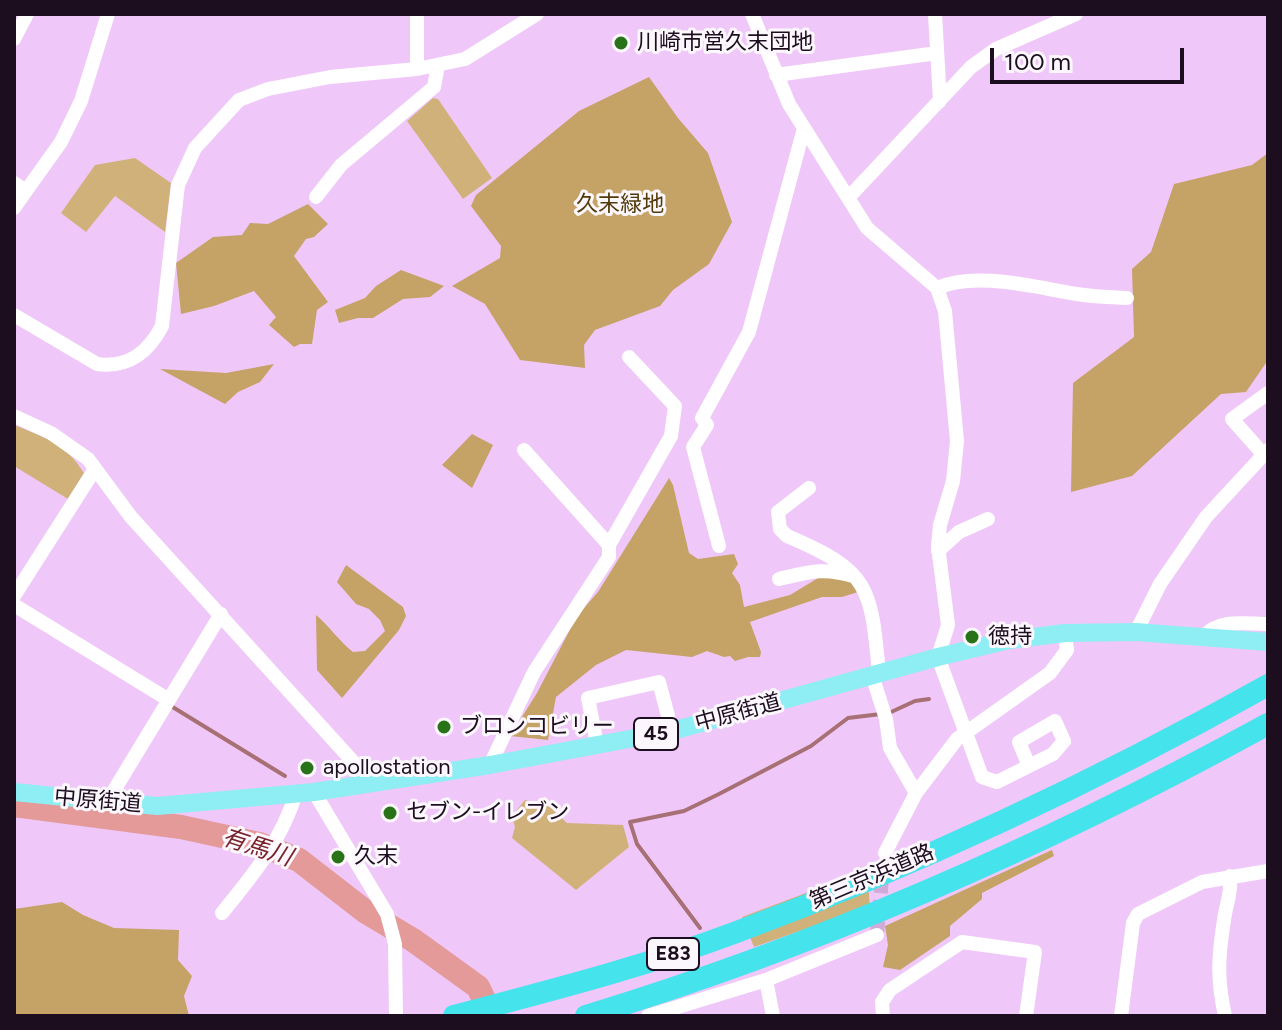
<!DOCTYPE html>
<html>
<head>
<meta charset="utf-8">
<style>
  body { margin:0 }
  #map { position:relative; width:1282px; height:1030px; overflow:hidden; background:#f0c7f9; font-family:Figtree,sans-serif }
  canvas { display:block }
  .frame { position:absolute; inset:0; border:16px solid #1c0e1f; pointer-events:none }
  .scale { position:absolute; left:990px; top:48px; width:194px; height:36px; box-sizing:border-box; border:4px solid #1c0e1f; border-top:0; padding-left:10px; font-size:24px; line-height:28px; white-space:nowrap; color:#1c0e1f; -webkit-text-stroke:6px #fbf7fc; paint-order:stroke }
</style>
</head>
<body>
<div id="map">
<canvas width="1282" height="1030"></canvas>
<div class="frame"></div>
<div class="scale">100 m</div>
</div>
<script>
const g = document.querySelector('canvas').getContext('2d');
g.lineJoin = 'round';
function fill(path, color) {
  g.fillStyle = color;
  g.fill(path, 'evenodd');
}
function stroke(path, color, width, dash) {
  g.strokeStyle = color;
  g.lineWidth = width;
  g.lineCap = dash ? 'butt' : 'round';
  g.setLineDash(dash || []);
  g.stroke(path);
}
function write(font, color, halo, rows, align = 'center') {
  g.font = font + ' Figtree,"Noto Sans JP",sans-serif';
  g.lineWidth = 6;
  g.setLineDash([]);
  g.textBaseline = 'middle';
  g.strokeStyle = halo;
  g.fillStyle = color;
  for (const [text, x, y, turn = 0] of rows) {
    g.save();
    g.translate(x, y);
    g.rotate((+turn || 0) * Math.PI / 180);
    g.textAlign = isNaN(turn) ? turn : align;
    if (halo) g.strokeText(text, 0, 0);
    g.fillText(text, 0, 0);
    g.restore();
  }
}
fill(new Path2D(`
  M433 98 438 99 492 178 463 199 407 121Z
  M135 158 171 183 165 232 115 196 86 232 61 213 95 165Z
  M14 425C46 438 65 443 84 473L68 499 14 466Z
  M525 800 548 805 567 823 623 825 629 847 576 890 512 838 515 827 512 816Z
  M867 870 871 921 811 927 754 947 742 917Z`), '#d1b17a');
fill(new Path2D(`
  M649 77 678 118 708 153 732 222 709 264 673 290 660 306 595 330 584 345 585 368 520 360 485 304 452 286 500 258 501 246 471 206 476 195 579 111Z
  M1268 153V360L1246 392 1221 394 1132 476 1071 492 1073 383 1134 337 1132 269 1151 252 1174 184 1252 165Z
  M308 204 328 224 314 237 306 239 294 256 328 302 317 310 312 344H300L294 347 269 325 276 317 254 291 214 306 181 314 176 263 213 237 242 235 250 223 268 224Z
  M401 270 444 286 430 297 403 299 373 318H358L339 323 335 310 365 298 376 286Z
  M274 364 260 382 238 392 225 404 160 369 226 373Z
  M472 434 493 445 472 488 442 465Z
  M669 478 673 485 689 553 698 559 734 554 738 564 732 573 740 585 744 607 790 595 823 575 849 579 858 592 842 597H822L750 622 761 652 760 657H748L735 661 730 656 724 657 707 651 692 657 626 650 596 665 556 697 548 740 510 736 537 693 577 616 598 592Z
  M346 565 403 607 406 616 399 630 342 698 317 670 316 615C330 627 339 641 353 652L365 651 385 631 380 620 369 609 356 604 337 582Z
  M1052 850 1054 856 982 893V899L950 926V936L900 970 883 967 888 945 885 926Z
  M62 902 83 915 114 928 179 930 178 960 192 976 184 996 189 1016H14V909Z`), '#c5a266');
stroke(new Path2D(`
  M171 706 285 776
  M700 928 637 844 630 822 684 811 719 794 811 746 848 718 889 713 915 701 929 699`), '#a77074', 4);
stroke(new Path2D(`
  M14 805 181 827 259 844 299 860 366 912 413 940 478 987 492 1016`), '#e39a99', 24);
stroke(new Path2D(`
  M877 935 883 868`), '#d0abd8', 14, [14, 7]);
stroke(new Path2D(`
  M752 14 789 104 867 228 937 288 945 311 957 441 953 481 940 525 938 546 948 625 938 657 982 777 997 782 1053 754 1064 741 1055 721 1019 742 1029 766
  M935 14 940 101
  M14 39 27 14
  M417 69V14
  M776 75 937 53
  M14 183 26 191 14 208
  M26 191 61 142 81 101 108 14
  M316 197 341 165 434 87 438 65
  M849 197 971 67 996 49 1076 14
  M937 288C978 270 1040 289 1084 295 1098 297 1113 297 1127 298
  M14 315 97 364C128 368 148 353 162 326L178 185 195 148 239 100 268 89 330 77 417 69 465 59 537 14
  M14 416 51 433 88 459 131 517 357 766 367 783
  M524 450 609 545
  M1263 454 1232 419 1268 393
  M809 488 778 512 780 529 787 536C870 571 871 587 879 673
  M719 546 693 447 707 425 702 418 749 332 804 128
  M938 551 959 532 988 519
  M779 579C809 572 823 567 853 576
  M14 596 95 469
  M14 605 169 700
  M1136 632 1160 584 1206 517 1268 450
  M1204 637C1217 618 1247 624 1268 624
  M872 675 886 719 890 748 916 793
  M597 744 588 698 659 682 672 731
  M490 765 534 672 609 557V545L671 436 675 406 629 357
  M314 792 387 914 395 944 396 1016
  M107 802 221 614
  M885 853 916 793 957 739 1050 673 1067 650 1065 633
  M222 913C253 875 282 840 296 793
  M766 980 773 1016
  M648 1016 766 980 877 935
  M883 1016 882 1002 890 990 962 942 1035 952 1026 1016
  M1121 1016 1133 923 1138 914 1202 882 1268 871
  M1225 1016C1217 979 1218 958 1224 920 1226 904 1232 893 1230 876`), '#fff', 14);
stroke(new Path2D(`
  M14 792 157 806 314 792 490 765 672 731 938 657 1009 640 1065 633 1136 632 1268 642`), '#8feef3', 18);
stroke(new Path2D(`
  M454 1016C548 991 643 967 734 933 918 865 1097 781 1268 685
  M586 1016C824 944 1051 843 1268 724`), '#45e3eb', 22);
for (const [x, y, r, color] of [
  [621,43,8,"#287318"],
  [972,637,8,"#287318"],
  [444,727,8,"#287318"],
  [307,768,8,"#287318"],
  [390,813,8,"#287318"],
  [338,857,8,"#287318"]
]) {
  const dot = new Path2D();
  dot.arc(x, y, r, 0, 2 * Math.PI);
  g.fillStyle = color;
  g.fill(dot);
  stroke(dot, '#fbf7fc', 3);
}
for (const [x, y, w] of [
  [656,734,44],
  [673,954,52]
]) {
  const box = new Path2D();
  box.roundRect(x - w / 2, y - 16, w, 32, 6);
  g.fillStyle = '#fbf7fc';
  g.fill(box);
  stroke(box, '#1c0e1f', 2);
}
write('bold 20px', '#1c0e1f', null, [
  ["45",656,734],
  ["E83",673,954]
]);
write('22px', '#1c0e1f', '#fbf7fc', [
  ["川崎市営久末団地",637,43],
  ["徳持",988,637],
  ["ブロンコビリー",460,727],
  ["apollostation",323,768],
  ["セブン-イレブン",406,813],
  ["久末",354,857]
], 'left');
write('22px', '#523a08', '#fbf7fc', [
  ["久末緑地",620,205]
]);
write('22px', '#1c0e1f', '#fbf7fc', [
  ["中原街道",738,713,-15],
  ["中原街道",98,801,5],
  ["第三京浜道路",872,877,-23]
]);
write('italic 24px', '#782329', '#fbf7fc', [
  ["有馬川",257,848,18]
]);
</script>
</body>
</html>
